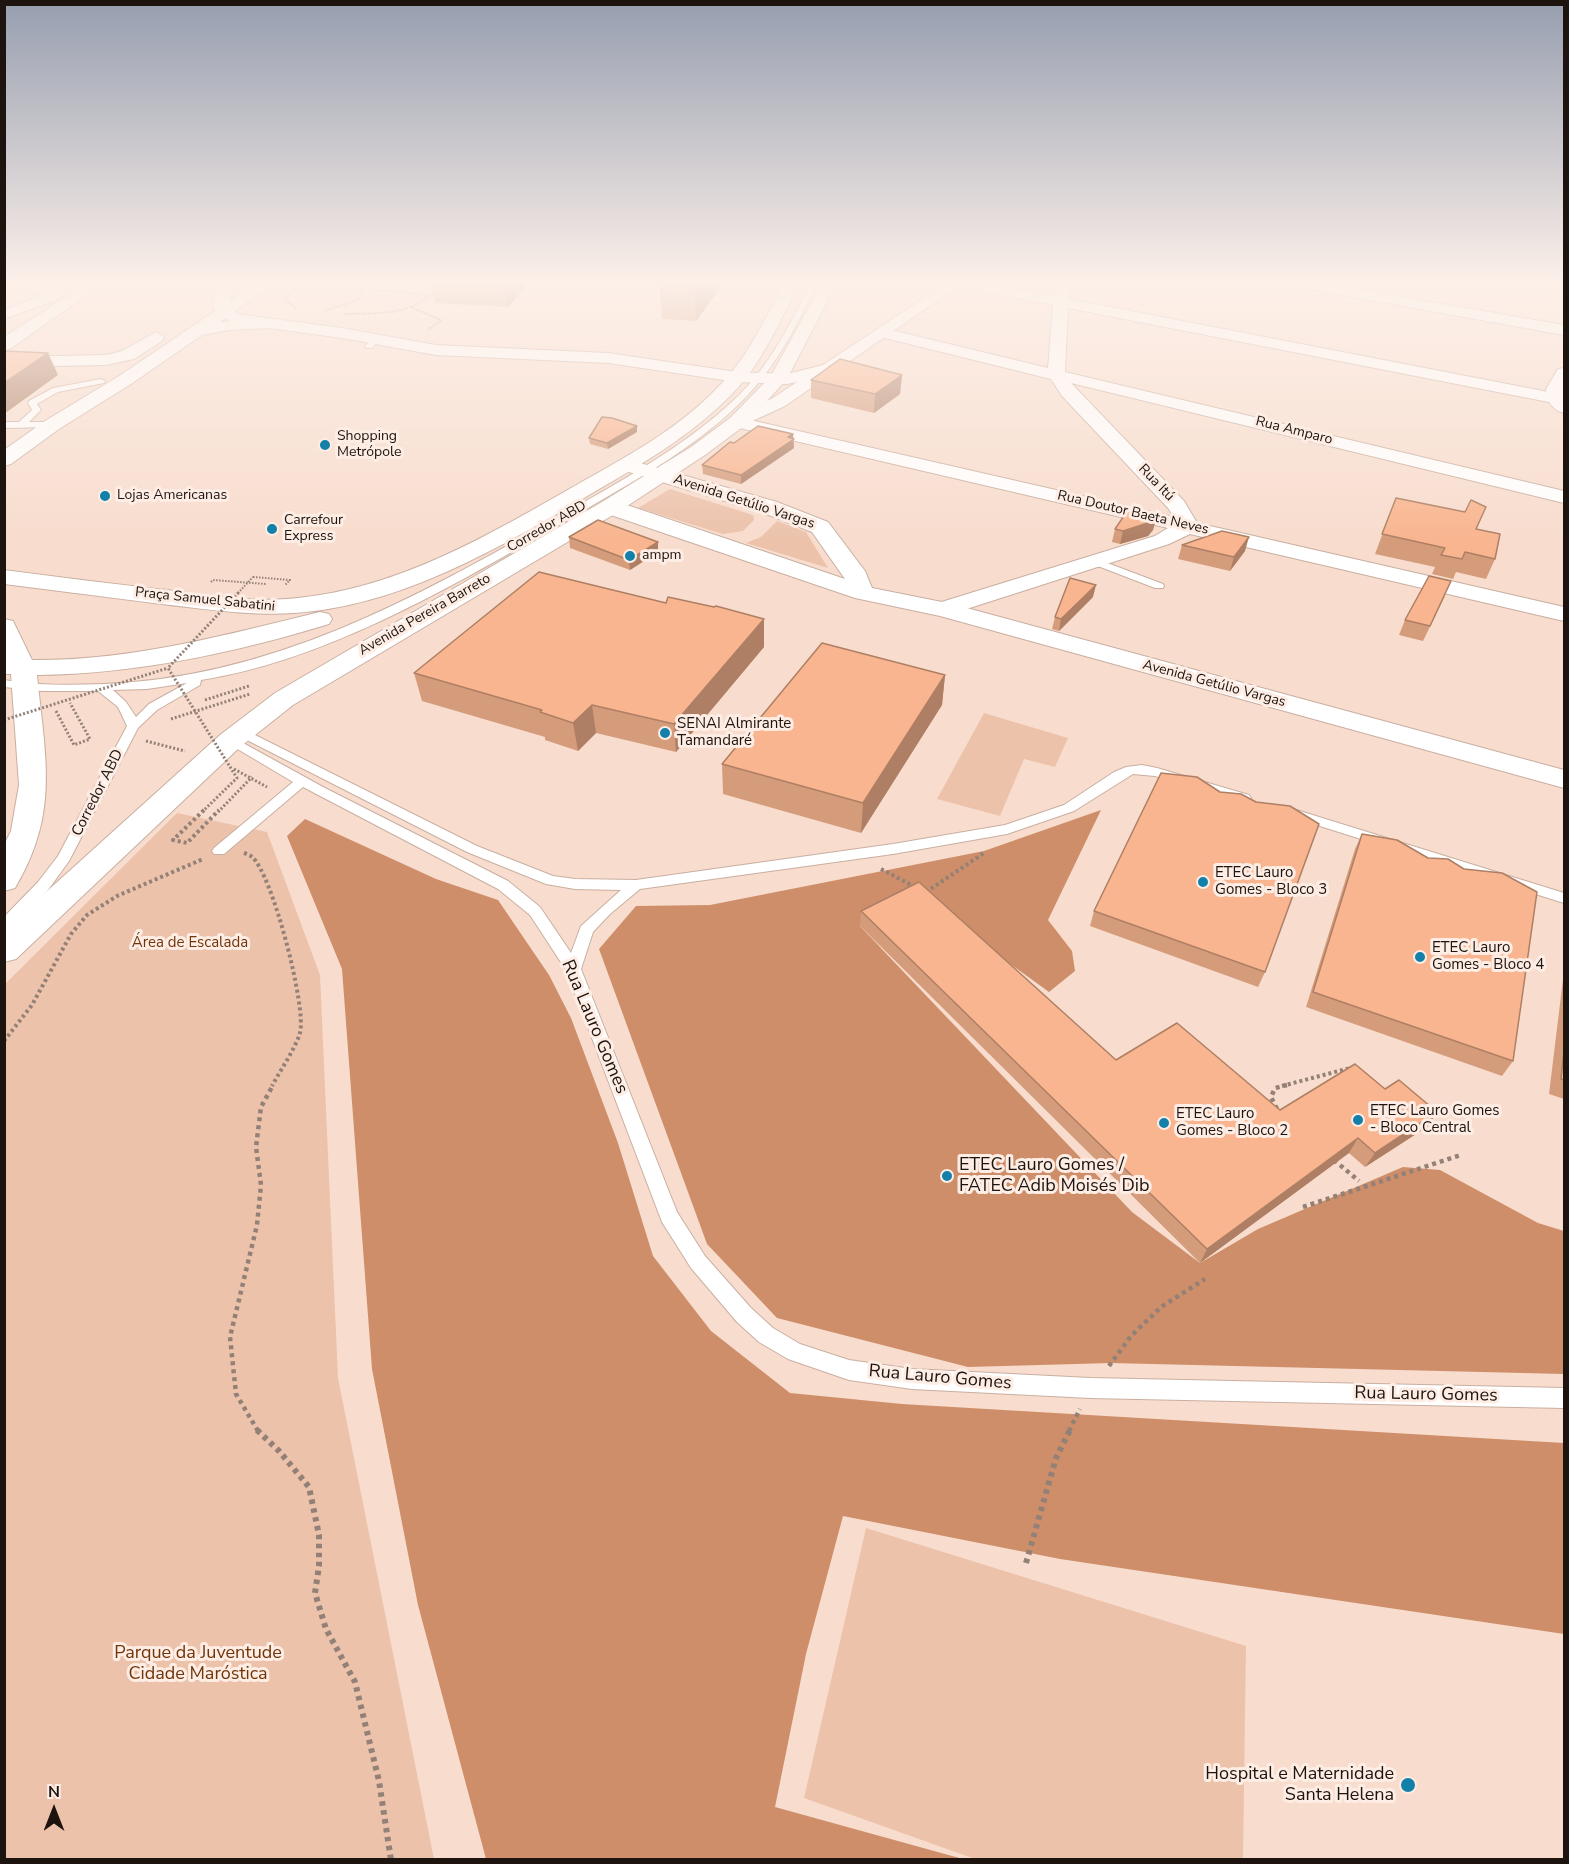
<!DOCTYPE html>
<html>
<head>
<meta charset="utf-8">
<style>
  body { margin:0 }
  #map { position:relative; width:1569px; height:1864px; overflow:hidden; background:#f8ddce; font-family:"Nunito Sans",sans-serif }
  canvas { display:block }
  .frame { position:absolute; inset:0; border:6px solid #1d140f; pointer-events:none }
  .north { position:absolute; left:24px; top:1780px; width:60px; height:60px; -webkit-text-stroke:4px #fdede4; paint-order:stroke; rotate:0deg; font-size:16px; font-weight:700; line-height:24px; text-align:center; color:#1d140f }
  .north::after { content:''; display:block; margin:auto; width:21px; height:27px; background:#1d140f; clip-path:polygon(50% 0,100% 100%,50% 72%,0 100%) }
</style>
</head>
<body>
<div id="map">
<canvas width="1569" height="1864"></canvas>
<div class="frame"></div>
<div class="north">N</div>
</div>
<script>
const g = document.querySelector('canvas').getContext('2d');
g.lineJoin = 'round';
function fill(path, color) {
  g.fillStyle = color;
  g.fill(path, 'evenodd');
}
function stroke(path, color, width, dash) {
  g.strokeStyle = color;
  g.lineWidth = width;
  g.lineCap = dash ? 'butt' : 'round';
  g.setLineDash(dash || []);
  g.stroke(path);
}
function write(font, color, halo, rows, align = 'center') {
  g.font = font + ' "Nunito Sans",sans-serif';
  g.lineWidth = 6;
  g.setLineDash([]);
  g.textBaseline = 'middle';
  g.strokeStyle = halo;
  g.fillStyle = color;
  for (const [text, x, y, turn = 0] of rows) {
    g.save();
    g.translate(x, y);
    g.rotate((+turn || 0) * Math.PI / 180);
    g.textAlign = isNaN(turn) ? turn : align;
    if (halo) g.strokeText(text, 0, 0);
    g.fillText(text, 0, 0);
    g.restore();
  }
}
fill(new Path2D(`
  M670 489 753 515 754 520 743 531 723 534 638 508Z
  M777 521 806 532 828 568 746 543 761 537Z
  M984 713 1068 738 1055 767 1024 759 1000 816 937 799Z
  M177 813 267 832 320 975 338 1378 434 1859 5 1860V984Z
  M866 1528 1246 1646 1243 1859H975L804 1798Z`), '#ecc2ab');
fill(new Path2D(`
  M1101 810 1048 920 1072 951 1075 971 1049 992 918 897 860 926 1132 1212 1200 1263 1258 1229 1403 1167 1440 1170 1538 1223 1564 1231V1374L1111 1363 968 1367 777 1318 707 1244 599 949 636 906 710 905 984 851Z
  M305 819 436 879 498 900 549 975 571 1018 618 1143 653 1256 711 1331 790 1393 902 1404 1564 1443V1634L1060 1559 843 1516 806 1654 775 1807 963 1859H486L418 1605 372 1369 342 969 287 836Z`), '#ce8e6a');
const service = new Path2D(`
  M812 280H818C799 323 775 369 741 402 692 451 628 484 569 519 458 583 329 660 201 680L200 685 157 710 138 728 69 861 48 890 9 931 4 932V917L38 882 58 856 127 726 118 707 98 691H42L4 687V680C37 686 71 685 104 684 273 677 414 599 558 517 619 482 683 448 735 399 769 367 792 322 812 280ZM187 683 149 704 136 717 126 702 113 690 147 689Z
  M373 337 380 339 372 348H366L365 346Z
  M101 379 105 381 104 383 58 392 37 404 41 410 29 422H52L55 423V427L4 428V422H19L32 410 28 403 29 401 53 388Z
  M1094 558 1163 584 1164 586 1163 588H1155L1090 563V559Z
  M241 728 477 846 553 876 575 879 636 880 893 844 1005 825 1064 805 1114 772 1126 767 1142 765 1157 768 1249 795 1251 798 1249 801 1244 802 1155 776 1133 774 1074 811 1007 834 893 854 640 889 610 914 593 932 581 969 677 1212 705 1256 751 1308 773 1328 800 1344 849 1360 912 1369 1090 1378 1564 1388V1408L1090 1398 912 1389 849 1380 788 1359 759 1342 737 1322 691 1268 662 1222 566 970 530 915 498 889 303 787 224 854H214L212 851 214 848 293 782 224 741 230 737 234 738 323 787 508 881 540 907 571 953 581 926 621 890 575 889 546 884 467 852 237 735 235 732 237 729Z
  M1290 808 1564 893V903L1285 815 1283 812Z`);
const minor = new Path2D(`
  M4 280H16L63 291 65 294 56 300 4 319V310L43 295 4 285Z
  M951 280H967L1054 296 1056 280H1070L1069 299 1564 395V405L1068 308 1065 372 1564 491V503L1071 383 1184 501 1197 523 1564 607V621L1190 534 1169 544 951 614 943 616 935 614 932 609 935 604 1155 536 1168 528 731 426 728 422 731 418 737 417 1174 517 1168 508 1062 396 1051 379 877 336 875 333 883 328 1048 368 1053 305 952 285 950 282Z
  M1274 280H1303L1564 325V335L1281 284Z`);
const tertiary = new Path2D(`
  M951 280H967L785 406 737 428 730 426 728 422 730 418 773 398 797 382 787 384 737 382 608 363 436 355 342 338 233 323 218 315 212 305 218 288 226 283 234 288 228 305 237 314 342 328 436 345 608 353 737 372 787 374 823 365Z
  M1564 368V413C1552 410 1547 401 1546 389L1558 369Z
  M626 459 777 502 828 522 865 571 872 588 952 604 1564 770V788L940 616 855 598 602 512 599 507 602 502 610 501 618 502 845 579 812 532 761 512 619 469 616 465 619 461Z`);
const secondary = new Path2D(`
  M261 280H277L220 322 266 320 274 325 272 328 229 330 202 335 131 384 59 429 11 464 4 466V450L45 421 119 376Z
  M156 332 164 337 162 341 134 359 106 365 4 367V357L106 355 122 351Z`);
const primary = new Path2D(`
  M92 280H108L10 349 4 350V337Z
  M787 280H801C780 320 764 361 732 394 691 436 639 466 589 495 499 548 401 606 294 613 249 616 206 609 161 604 109 597 57 591 4 584V570C59 577 113 584 167 590 211 596 254 603 298 598 399 588 491 534 578 484 628 456 682 427 722 383 751 353 766 315 787 280Z
  M824 280H838L787 379 744 426 705 455 618 512 293 705 240 747 16 959 4 962V930L220 735 275 693 602 502 691 447 730 418 771 376Z
  M320 612 329 614 332 619 329 624C234 653 136 674 37 675 45 757 60 813 15 888L4 891V845L11 831 19 785 11 674H4V619L13 621 32 660C131 661 225 635 320 612Z`);
stroke(service, '#c9afa1', 2);
stroke(minor, '#c9afa1', 2);
stroke(tertiary, '#c9afa1', 2);
stroke(secondary, '#c9afa1', 2);
stroke(primary, '#c9afa1', 2);
stroke(new Path2D(`
  M324 280 356 283 363 293 358 300 324 311
  M411 307 441 320 428 330
  M296 309 284 299 307 280
  M344 314C373 313 408 316 430 295L359 288
  M253 577 290 580 285 585
  M211 582 213 580 266 584`), '#938076', 2, [1.5, 1.5]);
stroke(new Path2D(`
  M205 700 249 686
  M56 711 74 745 90 739 70 703
  M171 719 250 694
  M146 741 185 751
  M234 769 267 787`), '#938076', 3, [2, 2]);
stroke(new Path2D(`
  M244 853C247 854 250 855 252 857 272 873 307 1008 300 1033 294 1051 281 1069 272 1086
  M881 869 917 888
  M926 892 984 853
  M4 1041 32 1005 71 934 87 915 117 896 203 859
  M1282 1086 1350 1068`), '#938076', 4, [3, 3]);
stroke(new Path2D(`
  M1277 1109 1271 1097 1275 1088 1287 1085
  M1334 1160 1359 1181
  M1303 1207 1461 1155
  M1109 1366 1131 1336 1161 1307 1205 1279
  M258 1431 236 1394 230 1337 257 1225 261 1185 256 1147 261 1107 273 1085
  M1069 1431 1080 1409`), '#938076', 4.5, [4, 4]);
stroke(new Path2D(`
  M257 1430 279 1451 309 1487 319 1535V1566L315 1593 326 1629 355 1682 379 1781 391 1860
  M1026 1563 1056 1458 1070 1430`), '#938076', 6, [4.5, 4.5]);
fill(service, '#fff');
fill(minor, '#fff');
fill(tertiary, '#fff');
fill(secondary, '#fff');
fill(primary, '#fff');
stroke(new Path2D(`
  M238 593 253 577`), '#938076', 2, [1.5, 1.5]);
stroke(new Path2D(`
  M4 720 168 668
  M202 812 237 778 168 668 240 591
  M218 812 252 777`), '#938076', 3, [2, 2]);
stroke(new Path2D(`
  M204 810 173 840 187 843 219 810`), '#938076', 4, [3, 3]);
fill(new Path2D(`
  M430 280H525L526 286 508 307 435 303Z
  M659 280H720V288L696 321 662 319Z
  M902 375 900 394 874 413 811 398V380Z
  M637 426V432L608 449 590 444 589 438Z
  M793 438 794 448 741 484 703 474 702 465 734 443Z
  M1396 498 1476 529 1495 559 1486 579 1456 572 1453 579 1432 574 1435 567 1375 554Z
  M1157 516 1153 530 1148 536 1120 544 1112 542 1115 529Z
  M569 537 658 542V552L630 570 570 548Z
  M1182 545 1245 551 1230 571 1178 559Z
  M1445 596 1423 641 1399 635 1405 620Z
  M1093 597 1059 631 1052 629 1055 617Z
  M764 647 676 752 596 733 578 751 545 740V737L422 701 414 673Z
  M945 675 942 705 861 833 723 794 722 764Z
  M1362 834 1513 1061 1502 1076 1306 1007 1355 849Z
  M861 911 1116 1060 1280 1110 1385 1089 1437 1112 1427 1127 1365 1167 1349 1153 1200 1263 860 926Z
  M1094 911 1265 972 1258 987 1090 926Z
  M1564 971V1099L1549 1094Z`), '#d59c7b');
fill(new Path2D(`
  M504 280H525L526 286 508 307Z
  M694 280H720V288L696 321Z
  M48 353 58 375 4 414V383Z
  M902 375 900 394 874 413 875 394Z
  M637 426V432L608 449 607 443Z
  M793 434 794 448 741 484V475Z
  M1157 516 1153 530 1148 536 1120 544 1123 531Z
  M1249 537 1245 551 1230 571 1234 557Z
  M658 542V552L630 570 629 560Z
  M1096 585 1093 597 1059 631 1061 619Z
  M764 619V647L676 752 674 724Z
  M945 675 942 705 861 833 863 803Z
  M592 705 596 733 578 751 573 723Z
  M1437 1112 1427 1127 1365 1167 1375 1153Z
  M1358 1138 1349 1153 1200 1263 1207 1249Z`), '#ae7f64');
const building = new Path2D(`
  M4 351 48 353 4 383Z
  M840 359 902 375 875 394 811 380Z
  M602 417 612 418 637 426 607 443 589 438Z
  M758 426 793 434 788 437 794 439 741 475 702 465 730 442 734 443Z
  M1396 498 1465 512 1471 500 1486 507 1476 529 1500 534 1495 559 1465 552 1462 559 1441 555 1445 548 1382 534Z
  M1128 510 1157 516 1151 522 1123 531 1115 529Z
  M598 520 658 542 629 560 569 537Z
  M1222 531 1249 537 1234 557 1182 545Z
  M539 572 666 603 668 597 714 607 716 606 764 619 674 724 592 705 573 723 540 712 542 710 414 673Z
  M1429 576 1451 581 1430 626 1405 620Z
  M1070 578 1096 585 1061 619 1055 617Z
  M822 643 945 675 863 803 722 764Z
  M1161 773 1197 777 1220 792 1241 794 1256 802 1290 806 1319 824 1265 972 1094 911Z
  M1362 834 1397 840 1428 858 1448 859 1464 869 1502 873 1537 892 1513 1061 1313 992Z
  M919 882 1116 1060 1177 1023 1280 1110 1355 1064 1385 1089 1399 1080 1437 1112 1375 1153 1358 1138 1207 1249 861 911Z
  M1564 1051V1080L1561 1079Z`);
fill(building, '#f8b58f');
stroke(building, '#ae7f64', 1.5);
const sky = g.createLinearGradient(0, 0, 0, 541);
sky.addColorStop(0, '#969eaf');
sky.addColorStop(0.52, '#fcf0e9');
sky.addColorStop(1, '#fcf0e900');
g.fillStyle = sky;
g.fillRect(0, 0, 1569, 541);
for (const [x, y, r, color] of [
  [325,445,6,"#1280a8"],
  [105,496,6,"#1280a8"],
  [272,529,6,"#1280a8"],
  [630,556,6,"#1280a8"],
  [665,733,6,"#1280a8"],
  [1203,882,6,"#1280a8"],
  [1420,957,6,"#1280a8"],
  [1358,1120,6,"#1280a8"],
  [1164,1123,6,"#1280a8"],
  [947,1176,6,"#1280a8"],
  [1408,1785,8,"#1280a8"]
]) {
  const dot = new Path2D();
  dot.arc(x, y, r, 0, 2 * Math.PI);
  g.fillStyle = color;
  g.fill(dot);
  stroke(dot, '#fdede4', 2);
}
write('14px', '#1d140f', '#fdede4', [
  ["Rua Amparo",1294,431,14],
  ["Rua Itú",1156,483,46],
  ["Avenida Getúlio Vargas",744,502,18],
  ["Rua Doutor Baeta Neves",1133,513,13],
  ["Corredor ABD",547,527,-30],
  ["Praça Samuel Sabatini",205,600,6],
  ["Avenida Pereira Barreto",425,615,-30],
  ["Avenida Getúlio Vargas",1214,684,15]
]);
write('14px', '#1d140f', '#fdede4', [
  ["Shopping",337,437],
  ["Metrópole",337,453],
  ["Lojas Americanas",117,496],
  ["Carrefour",284,521],
  ["Express",284,537],
  ["ampm",642,556]
], 'left');
write('15px', '#1d140f', '#fdede4', [
  ["SENAI Almirante",677,724],
  ["Tamandaré",677,741],
  ["ETEC Lauro",1215,873],
  ["Gomes - Bloco 3",1215,890],
  ["ETEC Lauro",1432,948],
  ["Gomes - Bloco 4",1432,965],
  ["ETEC Lauro Gomes",1370,1111],
  ["- Bloco Central",1370,1128],
  ["ETEC Lauro",1176,1114],
  ["Gomes - Bloco 2",1176,1131]
], 'left');
write('15px', '#1d140f', '#fdede4', [
  ["Corredor ABD",98,793,-63]
]);
write('15px', '#70350a', '#fdede4', [
  ["Área de Escalada",190,943]
]);
write('18px', '#1d140f', '#fdede4', [
  ["Rua Lauro Gomes",594,1027,67],
  ["Rua Lauro Gomes",940,1378,5],
  ["Rua Lauro Gomes",1426,1395,1]
]);
write('18px', '#1d140f', '#fdede4', [
  ["ETEC Lauro Gomes /",959,1166],
  ["FATEC Adib Moisés Dib",959,1187],
  ["Hospital e Maternidade",1394,1775,"right"],
  ["Santa Helena",1394,1796,"right"]
], 'left');
write('18px', '#70350a', '#fdede4', [
  ["Parque da Juventude",198,1654],
  ["Cidade Maróstica",198,1675]
]);
</script>
</body>
</html>
